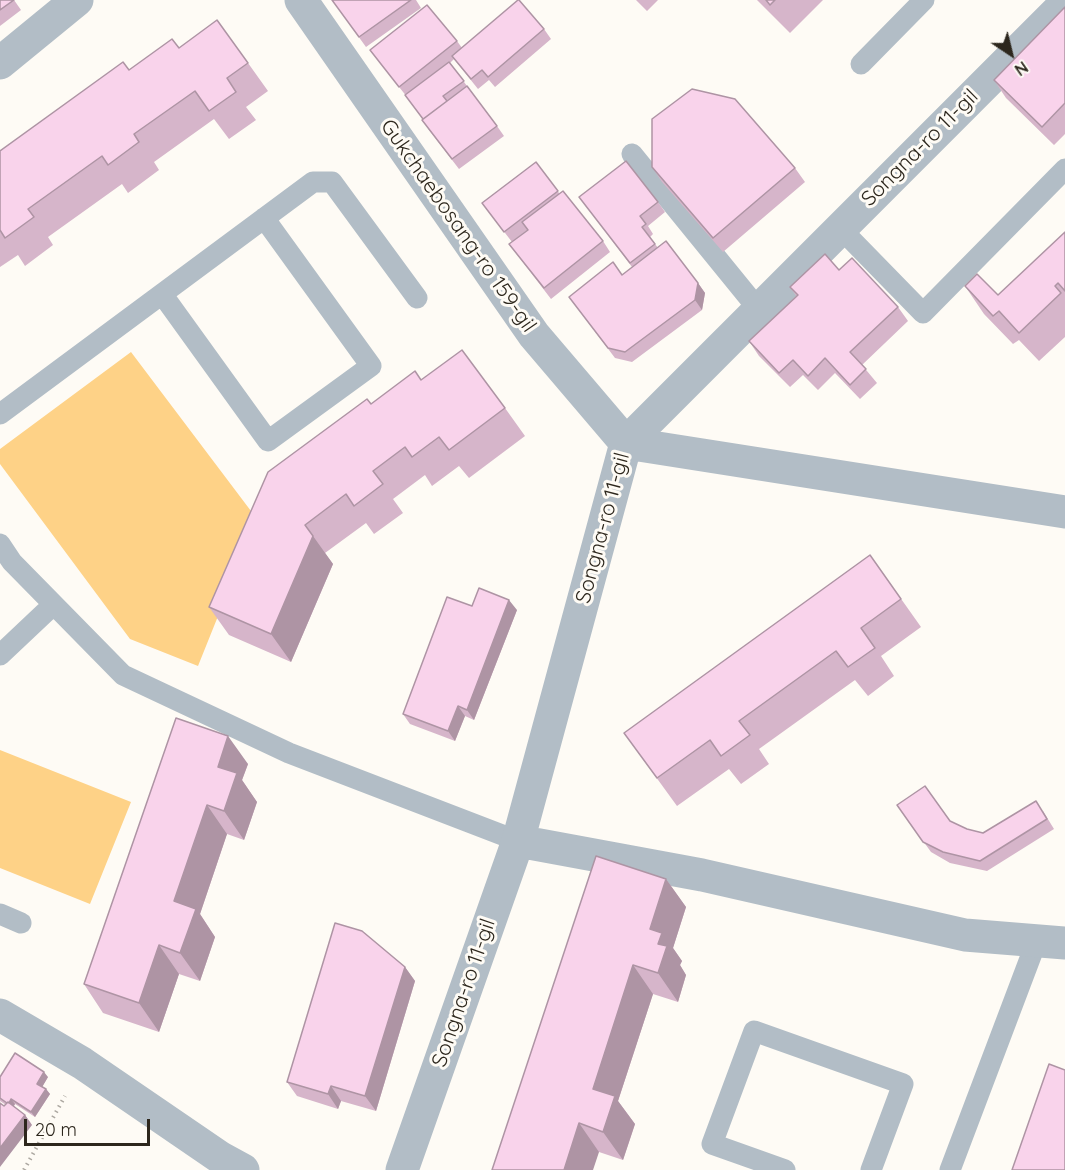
<!DOCTYPE html>
<html>
<head>
<meta charset="utf-8">
<style>
  body { margin:0 }
  #map { position:relative; width:1065px; height:1170px; overflow:hidden; background:#fefbf5; font-family:Quicksand,sans-serif }
  canvas { display:block }
  .north { position:absolute; left:981px; top:24px; width:60px; height:60px; -webkit-text-stroke:4px #fefbf5; paint-order:stroke; rotate:145deg; font-size:16px; font-weight:700; line-height:24px; text-align:center; color:#2d271d }
  .north::after { content:''; display:block; margin:auto; width:21px; height:27px; background:#2d271d; clip-path:polygon(50% 0,100% 100%,50% 72%,0 100%) }
  .scale { position:absolute; left:24px; top:1119px; width:126px; height:27px; box-sizing:border-box; border:3px solid #2d271d; border-top:0; padding-left:8px; font-size:18px; line-height:21px; white-space:nowrap; color:#2d271d; -webkit-text-stroke:4px #fefbf5; paint-order:stroke }
</style>
</head>
<body>
<div id="map">
<canvas width="1065" height="1170"></canvas>
<div class="north">N</div>
<div class="scale">20 m</div>
</div>
<script>
const g = document.querySelector('canvas').getContext('2d');
g.lineJoin = 'round';
function fill(path, color) {
  g.fillStyle = color;
  g.fill(path, 'evenodd');
}
function stroke(path, color, width, dash) {
  g.strokeStyle = color;
  g.lineWidth = width;
  g.lineCap = dash ? 'butt' : 'round';
  g.setLineDash(dash || []);
  g.stroke(path);
}
function write(font, color, halo, rows, align = 'center') {
  g.font = font + ' Quicksand,sans-serif';
  g.lineWidth = 6;
  g.setLineDash([]);
  g.textBaseline = 'middle';
  g.strokeStyle = halo;
  g.fillStyle = color;
  for (const [text, x, y, turn = 0] of rows) {
    g.save();
    g.translate(x, y);
    g.rotate((+turn || 0) * Math.PI / 180);
    g.textAlign = isNaN(turn) ? turn : align;
    if (halo) g.strokeText(text, 0, 0);
    g.fillText(text, 0, 0);
    g.restore();
  }
}
fill(new Path2D(`
  M131 352 257 519 198 666 130 639 0 464V449Z
  M0 750 131 802 90 904 0 868Z`), '#fed287');
stroke(new Path2D(`
  M24 1170 65 1096`), '#aca8a1', 4, [1.5, 4.5]);
stroke(new Path2D(`
  M861 64 924 0
  M632 154 759 310
  M840 228 923 313 1065 169
  M162 294 268 441 371 366 264 218
  M0 414 313 182H332L417 298
  M0 544 12 562 123 675 289 753 518 841
  M0 655 53 605
  M0 914 21 923
  M785 1170 712 1144 754 1031 903 1084 871 1170
  M950 1170 1037 940`), '#b2bdc6', 21);
stroke(new Path2D(`
  M301 0 534 335 626 443
  M0 63 77 0
  M626 443 1065 512
  M518 841 702 875 965 935 1065 943
  M0 1015 82 1063 221 1158 243 1170
  M402 1170 518 841 626 443 1065 4`), '#b2bdc6', 33);
fill(new Path2D(`
  M0 0H14L21 10 0 26Z
  M332 0H416L421 8 366 47Z
  M636 0H658L647 11Z
  M757 0H823L790 33Z
  M1065 7V134L1054 145 1006 98 994 80Z
  M544 29 551 39 495 87 489 80 478 89 454 59 450 63 467 86 450 99 497 126 504 136 459 169 429 130 423 119 407 97 370 50 457 41 462 48Z
  M179 48 248 63 268 91 246 107 256 120 229 139 214 119 154 162 159 170 128 193 122 184 48 237 53 245 25 266 18 255 0 267V151L129 70Z
  M536 162 559 193 603 241 610 252 551 299 509 244 527 230 512 242 482 203Z
  M652 167 795 168 805 182 723 252 662 182Z
  M579 197 658 202 665 212 648 226 653 234 650 237 658 248 698 283 705 293 702 310 632 362 615 358 569 297 622 275 632 267Z
  M1065 232V337L1039 361 1019 340 1013 344 984 314 965 286 998 295Z
  M839 270 898 307 908 321 862 365 877 383 860 399 835 373 818 390 803 375 790 387 759 356 749 341 797 297 790 287Z
  M421 380 505 408 525 436 469 478 459 466 432 486 425 475 393 499 403 513 374 534 366 523 325 553 333 564 291 662 229 635 209 607 371 404Z
  M870 555 921 627 881 656 894 676 868 696 855 680 759 749 769 764 741 784 729 769 677 806 624 733Z
  M472 606 517 610 474 720 465 716 455 741 410 724 403 714Z
  M176 718 248 764 242 780 257 802 244 840 227 834 200 914 215 937 200 981 179 974 159 1032 103 1013 84 984Z
  M897 805 950 821 967 829 983 833 1043 811 1054 829 987 871 950 863 931 852Z
  M666 879 686 907 673 948 682 961 680 965 686 975 678 1002 653 994 618 1101 635 1124 623 1160 599 1152 492 1170Z
  M405 967 415 981 376 1111 341 1101 338 1109 297 1096 287 1082Z
  M0 1077H48L42 1087 46 1089 50 1094 35 1117 15 1104 14 1106 25 1115 32 1125 4 1106 6 1105 0 1101Z`), '#d6b5ca');
fill(new Path2D(`
  M698 283 705 293 702 310 695 300Z
  M313 536 333 564 291 662 271 634Z
  M509 600 517 610 474 720 467 710Z
  M458 706 465 716 455 741 448 731Z
  M228 736 248 764 242 780 257 802 244 840 224 811 218 767Z
  M207 805 227 834 200 914 215 937 200 981 180 953 174 901Z
  M666 879 686 907 673 948 682 961 680 965 686 975 678 1002 658 973V944L650 929Z
  M159 945 179 974 159 1032 139 1003Z
  M633 965 653 994 618 1101 635 1124 623 1160 603 1132 593 1089Z
  M405 967 415 981 376 1111 365 1096Z
  M44 1072 48 1077 41 1089 37 1084Z
  M331 1086 341 1101 338 1109 328 1094Z
  M46 1089 50 1094 35 1117 31 1112Z
  M11 1099 15 1104 12 1109 9 1103Z
  M25 1115 32 1125 0 1167V1148Z
  M579 1123 599 1152 593 1170H564Z`), '#ae94a4');
const building = new Path2D(`
  M0 0H14L0 10Z
  M332 0H411L359 37Z
  M518 0H519L544 29 488 77 482 70 471 79 452 56Z
  M766 0H775L770 5Z
  M427 5 457 41 399 87 370 50Z
  M1065 7V103L1042 127 994 80Z
  M217 20 248 63 227 78 236 92 209 111 195 91 134 134 139 142 108 165 102 156 28 209 34 217 5 238 0 230V151L123 62 129 70 172 39 179 48Z
  M449 62 464 81 443 96 447 101 423 119 405 95Z
  M467 86 497 126 452 159 422 120Z
  M692 89 735 99 795 168 713 238 652 167V119Z
  M626 161 658 202 640 216 646 224 642 227 655 244 630 263 579 197Z
  M536 162 558 191 504 232 482 203Z
  M563 191 603 241 544 288 509 244 528 230 522 222Z
  M1065 232V291L1058 283 1055 286 1061 293 1019 333 999 311 993 316 965 286 977 274 998 295Z
  M666 241 698 283 695 300 625 352 608 348 569 297 613 262 622 275Z
  M825 254 839 270 852 258 898 307 850 352 866 369 850 385 825 358 808 376 793 360 779 373 749 341 798 295 790 287Z
  M462 350 505 408 449 450 439 437 412 457 405 447 373 471 383 484 354 506 346 494 305 525 313 536 271 634 209 607 268 472 367 399 371 404 415 371 421 380Z
  M870 555 901 599 861 628 875 648 848 667 836 651 739 721 750 735 721 756 710 740 657 778 624 733Z
  M479 588 509 600 467 710 458 706 448 731 403 714 447 597 472 606Z
  M176 718 228 736 218 767 237 773 224 811 207 805 174 901 196 909 180 953 159 945 139 1003 84 984Z
  M925 786 950 821 967 829 983 833 1036 801 1047 819 980 861 943 852 923 842 897 805Z
  M596 856 666 879 650 929 662 933 658 944 667 946 658 973 633 965 593 1089 615 1096 603 1132 579 1123 564 1170H492Z
  M335 923 362 931 405 967 365 1096 331 1086 328 1094 287 1082Z
  M15 1053 44 1072 37 1084 46 1089 31 1112 11 1099 9 1103 8 1102 7 1103 0 1098V1077Z
  M1049 1064 1065 1070V1170H1012Z
  M8 1102 25 1115 0 1148V1103L4 1106Z`);
fill(building, '#f9d3eb');
stroke(building, '#ae94a4', 1.5);
write('21px', '#2d271d', '#fefbf5', [
  ["Songna-ro 11-gil",920,148,-45],
  ["Gukchaebosang-ro 159-gil",458,226,55],
  ["Songna-ro 11-gil",603,528,-75],
  ["Songna-ro 11-gil",464,993,-71]
]);
</script>
</body>
</html>
